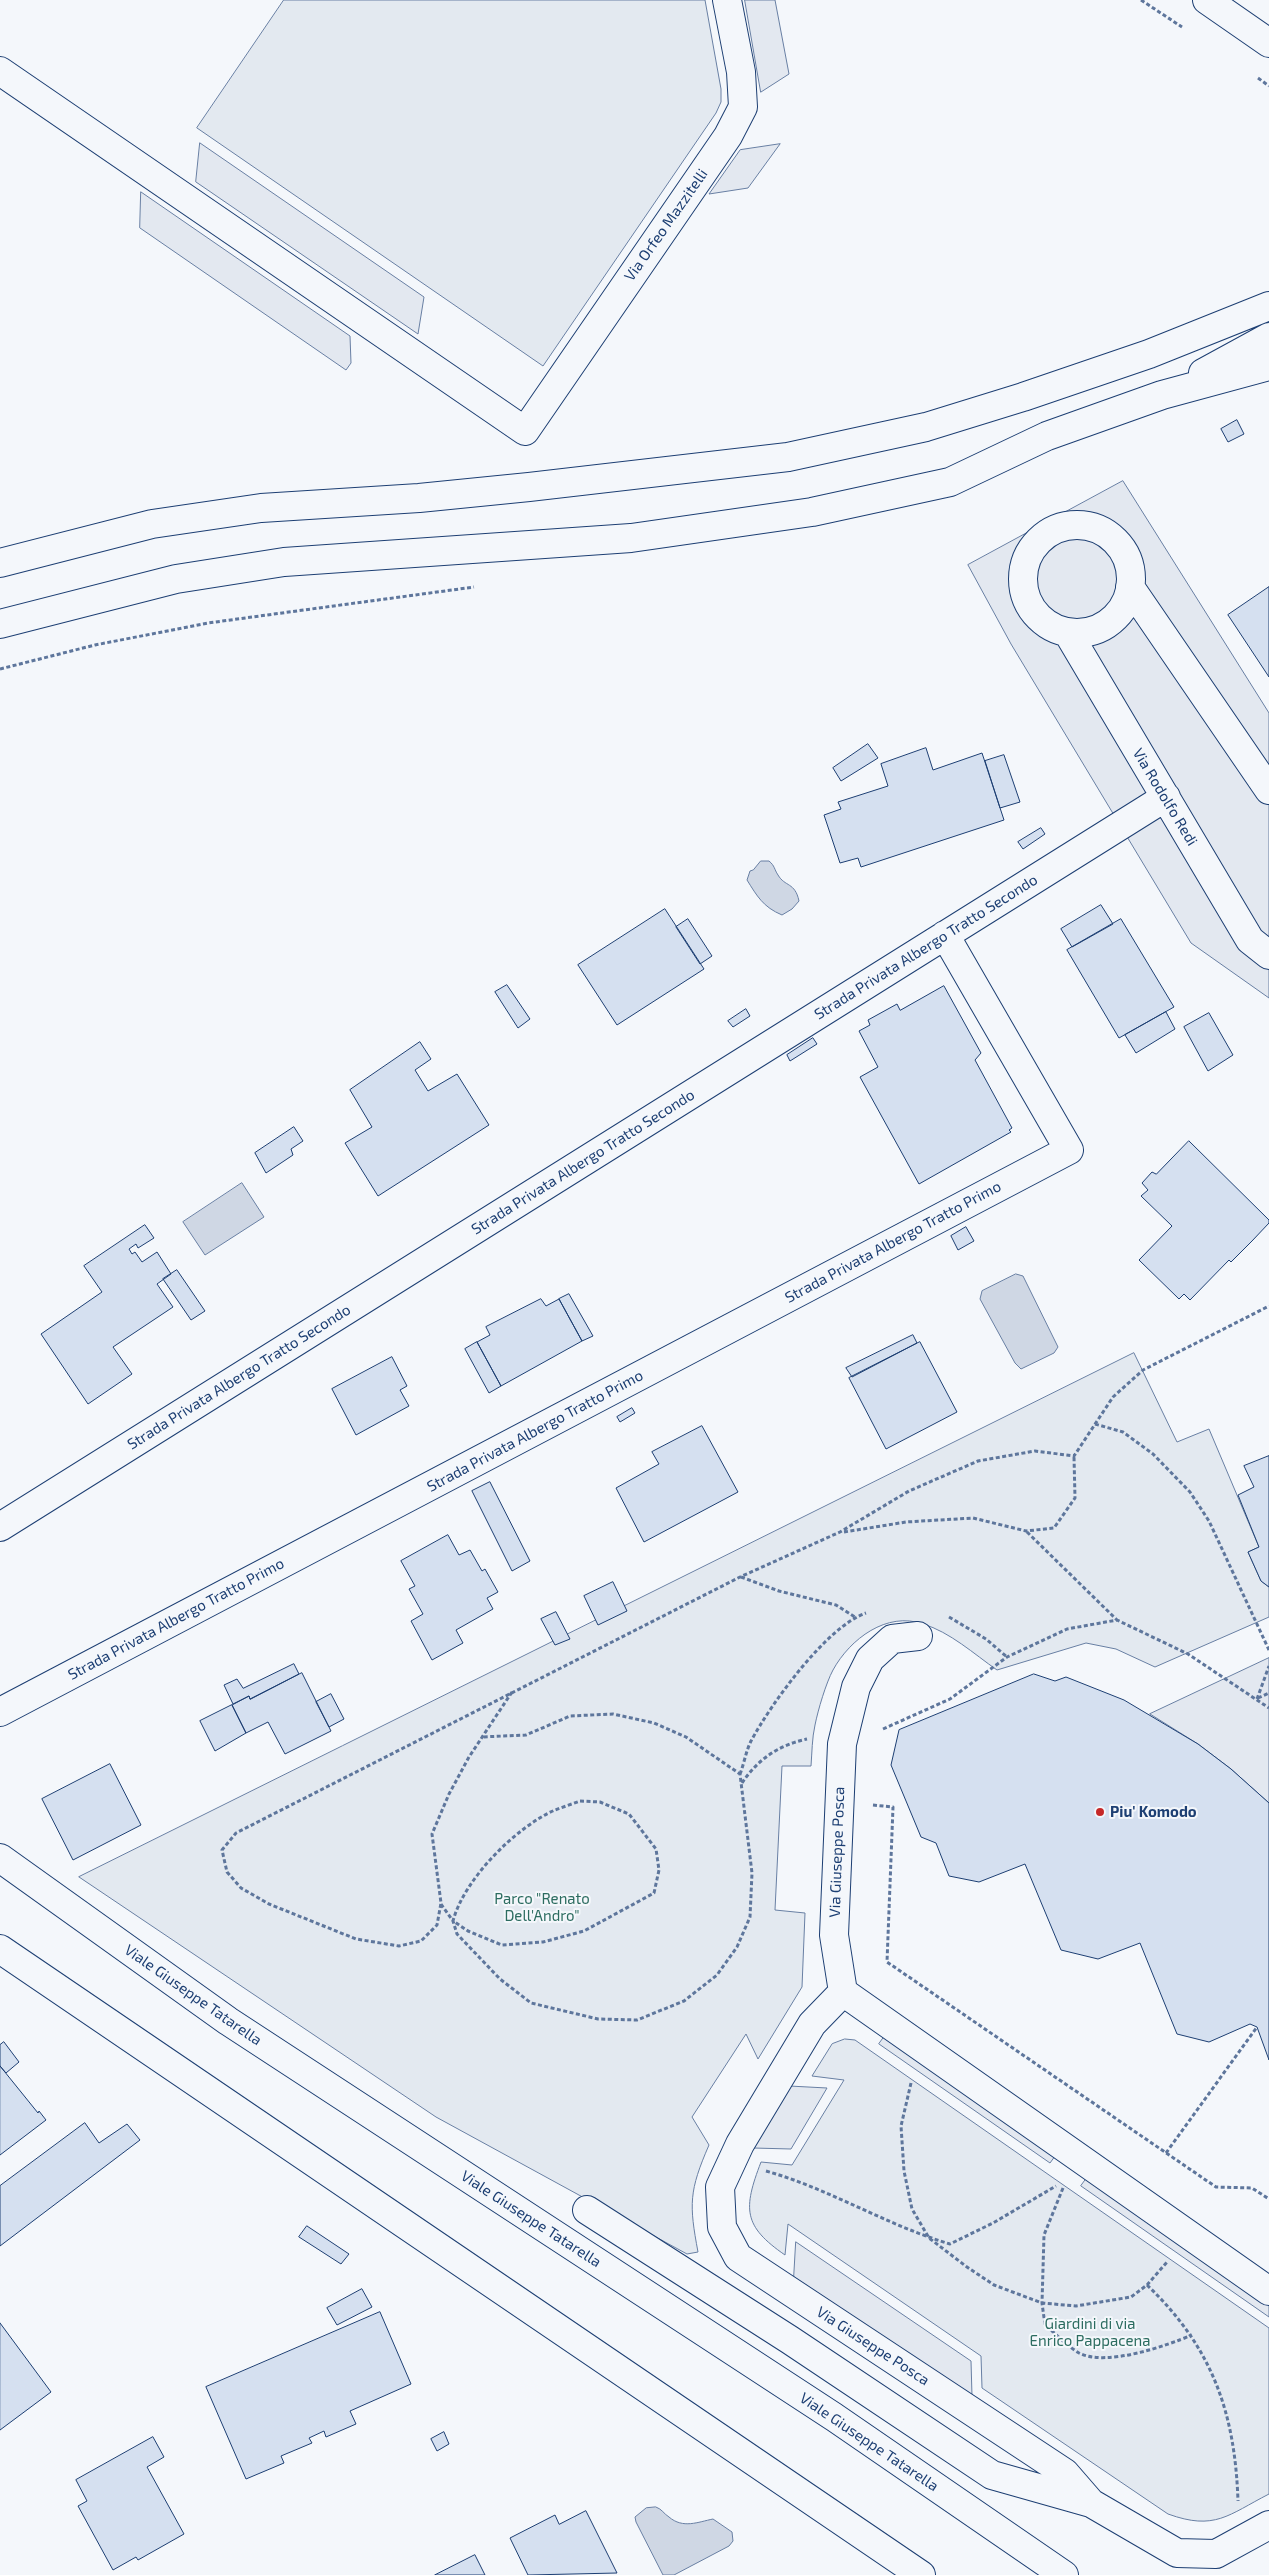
<!DOCTYPE html>
<html>
<head>
<meta charset="utf-8">
<style>
  body { margin:0 }
  canvas { display:block; background:#f4f7fb }
</style>
</head>
<body>
<canvas width="1269" height="2575"></canvas>
<script>
const g = document.querySelector('canvas').getContext('2d');
g.lineJoin = 'round';
function fill(path, color) {
  g.fillStyle = color;
  g.fill(path, 'evenodd');
}
function stroke(path, color, width, dash) {
  g.strokeStyle = color;
  g.lineWidth = width;
  g.lineCap = dash ? 'butt' : 'round';
  g.setLineDash(dash || []);
  g.stroke(path);
}
function write(font, color, halo, rows, align = 'center') {
  g.font = font + ' "Exo 2",sans-serif';
  g.lineWidth = 4;
  g.setLineDash([]);
  g.textBaseline = 'middle';
  g.strokeStyle = halo;
  g.fillStyle = color;
  for (const [text, x, y, turn = 0] of rows) {
    g.save();
    g.translate(x, y);
    g.rotate((+turn || 0) * Math.PI / 180);
    g.textAlign = isNaN(turn) ? turn : align;
    if (halo) g.strokeText(text, 0, 0);
    g.fillText(text, 0, 0);
    g.restore();
  }
}
const green = new Path2D(`
  M284 0H705L721 89V102L716 113 543 366 197 128Z
  M1134 1353 1177 1442 1209 1429 1259 1547 1248 1552 1261 1581 1269 1587V1617L1155 1667 1116 1649 1086 1643 997 1670C974 1654 950 1632 923 1624 887 1611 850 1639 833 1670 826 1683 818 1710 815 1725 812 1738 812 1753 811 1766H782L775 1910 805 1913 802 1987 758 2059 746 2034 692 2117 709 2145C689 2191 689 2204 698 2252L687 2254 436 2117 79 1877Z
  M845 2039 855 2040 1269 2328V2494C1228 2515 1215 2531 1168 2514L982 2388 981 2356 788 2224 785 2255C743 2226 743 2209 761 2162L792 2165 844 2080 812 2076 832 2044Z`);
fill(green, '#e3e9f0');
stroke(green, '#687fa3', 1);
const parking = new Path2D(`
  M745 0H775L789 74 761 92Z
  M200 143 424 297 418 334 196 182Z
  M780 144 748 188 709 194 740 150Z
  M141 192 350 336 351 363 346 370 140 228Z
  M1123 481 1269 713V998L1191 943 1011 644 968 565Z
  M1269 1658V1803L1231 1769 1198 1744 1150 1714Z
  M887 2033 1058 2152 1050 2163 879 2044Z
  M789 2086 827 2088 791 2149 753 2148Z
  M1089 2175 1269 2301V2317L1081 2186Z
  M796 2242 971 2361 972 2396 794 2277Z`);
fill(parking, '#e3e8f0');
stroke(parking, '#687fa3', 1);
const water = new Path2D(`
  M761 861H769C775 866 774 869 778 875 785 887 795 882 799 901L792 909 782 915C763 907 757 896 747 880L750 871 753 870Z
  M242 1183 264 1217 205 1255 183 1222Z
  M1016 1274 1023 1276 1058 1347 1054 1353 1021 1369 1015 1363 980 1299 982 1291Z
  M656 2507C662 2509 664 2514 669 2517 683 2529 698 2522 713 2519L732 2532 733 2541 729 2546 674 2575H663L636 2522 635 2517 646 2508Z`);
fill(water, '#cfd7e4');
stroke(water, '#687fa3', 1);
const building = new Path2D(`
  M1237 420 1244 434 1228 442 1221 429Z
  M1269 587V677L1228 615Z
  M868 744 878 758 841 781 833 768Z
  M926 748 933 770 982 753 1004 820 861 867 858 858 840 863 824 815 841 809 838 802 888 786 881 764Z
  M1004 755 1020 802 1000 808 985 761Z
  M1041 828 1045 834 1023 849 1018 842Z
  M1101 905 1113 924 1072 947 1061 929Z
  M665 909 704 969 617 1025 578 965Z
  M688 919 712 956 700 964 676 927Z
  M1121 919 1174 1007 1119 1038 1067 950Z
  M507 985 530 1019 518 1028 495 992Z
  M944 986 981 1053 975 1060 1012 1128 1009 1130 1011 1132 919 1184 860 1077 878 1067 859 1031 870 1025 868 1020 897 1004 900 1010Z
  M746 1009 750 1016 733 1027 728 1021Z
  M1166 1012 1175 1029 1136 1053 1125 1035Z
  M1209 1013 1233 1055 1208 1071 1184 1027Z
  M813 1038 817 1044 790 1061 787 1055Z
  M420 1042 431 1059 415 1070 428 1091 457 1074 489 1125 378 1196 345 1143 372 1127 350 1090Z
  M294 1127 303 1141 291 1149 293 1155 266 1173 255 1153Z
  M1189 1141 1269 1220V1223L1252 1241 1231 1262 1229 1260 1190 1300 1184 1294 1179 1299 1139 1260 1172 1226 1141 1196 1148 1190 1142 1183 1152 1172 1156 1174Z
  M145 1225 154 1238 138 1248 136 1244 129 1249 132 1254 135 1252 142 1262 157 1252 171 1274 157 1284 173 1307 113 1347 132 1374 88 1404 41 1334 102 1292 84 1266Z
  M966 1227 974 1241 958 1250 951 1236Z
  M177 1270 205 1311 191 1320 163 1279Z
  M569 1294 593 1336 582 1341 559 1299Z
  M541 1299 546 1306 559 1299 582 1341 501 1386 477 1342 490 1335 486 1327Z
  M913 1335 917 1343 852 1377 846 1368Z
  M477 1342 501 1386 489 1393 465 1349Z
  M920 1342 957 1412 886 1449 849 1378Z
  M392 1357 407 1386 400 1390 409 1406 356 1435 332 1389Z
  M632 1408 635 1413 620 1422 617 1417Z
  M702 1426 738 1492 644 1542 616 1488 659 1464 652 1452Z
  M1269 1456V1587L1261 1581 1248 1552 1259 1547 1238 1495 1254 1487 1244 1466Z
  M490 1482 530 1561 512 1571 472 1491Z
  M448 1535 459 1555 470 1550 482 1571 485 1569 498 1592 487 1598 493 1609 456 1630 463 1643 432 1660 411 1621 423 1614 409 1589 415 1586 401 1561Z
  M613 1582 627 1611 598 1625 584 1596Z
  M556 1612 570 1639 555 1645 541 1619Z
  M294 1664 299 1674 250 1699 249 1696 233 1704 224 1685 237 1679 243 1688Z
  M302 1673 331 1731 285 1754 268 1722 246 1733 232 1705 249 1696 250 1699Z
  M1034 1674 1055 1681 1066 1677 1124 1700 1198 1744 1231 1769 1269 1803V2060L1257 2027 1250 2024 1209 2042 1177 2034 1140 1943 1098 1959 1061 1950 1025 1864 979 1882 949 1876 936 1843 921 1837 891 1765 899 1730Z
  M331 1694 344 1719 329 1727 316 1702Z
  M232 1705 246 1733 215 1751 200 1721Z
  M110 1764 141 1825 73 1860 42 1799Z
  M4 2042 19 2062 6 2073 0 2066V2045Z
  M0 2066 38 2113 39 2111 46 2120 0 2155Z
  M85 2123 99 2143 127 2124 140 2140 0 2246V2186Z
  M307 2226 349 2254 341 2264 299 2237Z
  M362 2289 372 2307 337 2325 327 2308Z
  M380 2312 411 2384 350 2411 356 2424 326 2437 324 2431 309 2438 312 2443 281 2456 284 2463 246 2479 206 2387Z
  M0 2323 51 2392 0 2430Z
  M444 2432 449 2444 437 2451 431 2439Z
  M153 2437 164 2457 147 2467 184 2534 138 2560 136 2557 113 2570 78 2506 87 2501 76 2480Z
  M586 2511 617 2573 528 2575 510 2538 555 2515 559 2524Z
  M475 2555 485 2575H435Z`);
fill(building, '#d5e0f0');
stroke(building, '#1d3f73', 1);
const minor = new Path2D(`
  M0 71 525 431 728 136 743 107 741 72 727 0
  M1023 579a54 54 0 1 1 108 0a54 54 0 1 1-108 0Z
  M1130 587 1269 790
  M1068 633 1250 940 1269 955
  M0 1527 1166 797
  M0 1712 1069 1150 945 935
  M843 1992 834 1935 842 1744 856 1687 870 1659 892 1639 918 1636
  M587 2210 790 2340 992 2475 1091 2503
  M1269 2291 843 1992 812 2024 740 2144 720 2187 722 2227 738 2257 1065 2473 1091 2503 1177 2553 1216 2554 1269 2525`);
const major = new Path2D(`
  M1207 0 1269 43
  M1203 373 1269 337
  M0 563 152 524 261 508 419 498 529 487 788 457 926 427 1023 397 1149 354 1269 306
  M0 624 176 579 284 562 631 538 812 512 950 482 1047 436 1162 395 1269 366
  M0 1858 228 2021 834 2417 1064 2575
  M0 1949 921 2575`);
stroke(minor, '#1d3f73', 30);
stroke(major, '#1d3f73', 30);
stroke(new Path2D(`
  M1141 0 1182 27
  M1258 78 1269 86
  M0 669 95 645 208 623 474 587
  M1095 1424 1123 1432 1153 1454 1190 1492 1209 1521 1269 1650
  M844 1532 906 1522 973 1518 1026 1531 1054 1528 1075 1498 1074 1457
  M1027 1532 1117 1620
  M741 1577 779 1591 836 1605 855 1617
  M949 1617 986 1639 1007 1657
  M512 1692 469 1757 449 1794 432 1834 441 1903 437 1925 421 1941 399 1946 356 1939 269 1904 241 1888 227 1872 222 1850 236 1833 740 1577 840 1532 909 1491 978 1461 1035 1451 1074 1456 1113 1397 1143 1370 1269 1306
  M1258 1698 1269 1693
  M1257 1699 1269 1666
  M883 1729 950 1699 1007 1657 1067 1629 1117 1620 1188 1654 1269 1708
  M740 1774C744 1764 746 1751 751 1741 771 1704 826 1627 866 1613
  M742 1783C758 1759 779 1745 807 1739
  M580 1801 600 1802 629 1814 656 1849 659 1870 654 1893 584 1931 543 1942 502 1945 468 1931 453 1921C464 1879 516 1827 555 1810 563 1807 572 1804 580 1801Z
  M873 1805 893 1807 887 1962 1216 2187 1252 2188 1269 2199
  M441 1904 453 1921 457 1934 500 1979 531 2003 598 2019 637 2020 684 2001 717 1975 737 1947 750 1917 752 1873 740 1774 686 1737 654 1723 613 1714 570 1716 526 1735 481 1737
  M911 2083 901 2126 904 2171 912 2209 929 2238 967 2267 994 2285 1042 2303 1076 2306 1131 2297 1147 2285 1167 2262
  M1166 2153 1257 2027
  M766 2171C830 2189 886 2225 950 2244L993 2223 1056 2186
  M1063 2188 1044 2235 1042 2303 1045 2325C1056 2334 1067 2346 1079 2353 1106 2367 1166 2346 1192 2335
  M1147 2285C1212 2347 1235 2412 1238 2501`), '#5e769c', 3, [4, 2.5]);
stroke(minor, '#f4f7fb', 28);
stroke(major, '#f4f7fb', 28);
for (const [x, y, r, color] of [
  [1100,1812,5,"#c62828"]
]) {
  const dot = new Path2D();
  dot.arc(x, y, r, 0, 2 * Math.PI);
  g.fillStyle = color;
  g.fill(dot);
  stroke(dot, '#f4f7fb', 2);
}
write('15px', '#1d3f73', '#f4f7fb', [
  ["Via Orfeo Mazzitelli",666,225,-55],
  ["Via Rodolfo Redi",1165,797,59],
  ["Strada Privata Albergo Tratto Secondo",926,947,-32],
  ["Strada Privata Albergo Tratto Secondo",583,1162,-32],
  ["Strada Privata Albergo Tratto Primo",893,1242,-28],
  ["Strada Privata Albergo Tratto Secondo",239,1377,-32],
  ["Strada Privata Albergo Tratto Primo",535,1431,-28],
  ["Strada Privata Albergo Tratto Primo",176,1619,-28],
  ["Via Giuseppe Posca",837,1852,-88],
  ["Viale Giuseppe Tatarella",193,1995,35],
  ["Viale Giuseppe Tatarella",531,2219,33],
  ["Via Giuseppe Posca",873,2346,33],
  ["Viale Giuseppe Tatarella",869,2442,34]
]);
write('bold 15px', '#1d3f73', '#f4f7fb', [
  ["Piu' Komodo",1110,1812]
], 'left');
write('15px', '#2c6c60', '#f4f7fb', [
  ["Parco \"Renato",542,1899],
  ["Dell'Andro\"",542,1916],
  ["Giardini di via",1090,2324],
  ["Enrico Pappacena",1090,2341]
]);
</script>
</body>
</html>
